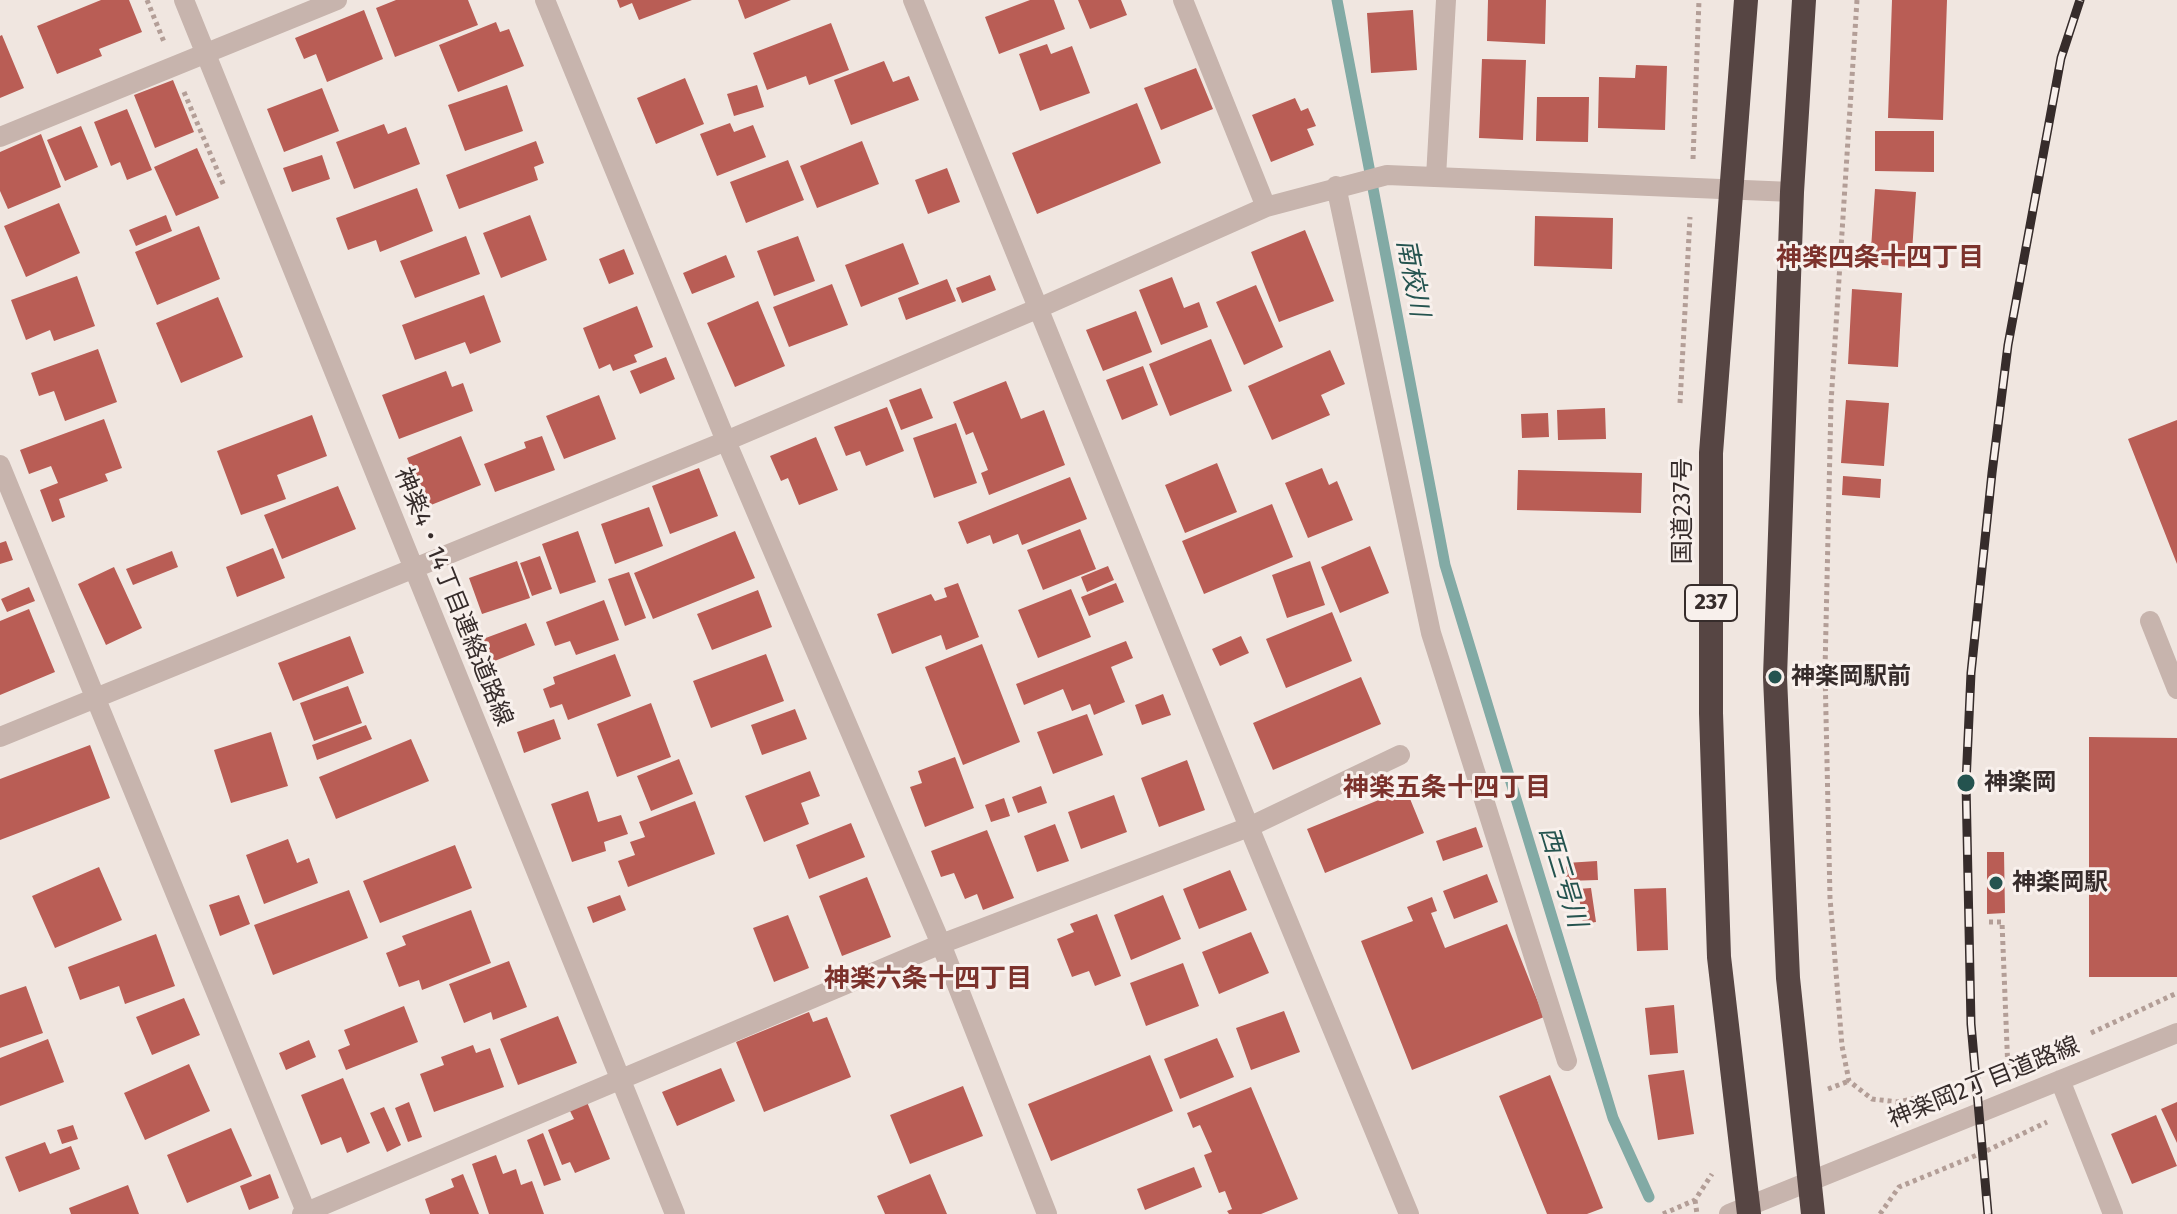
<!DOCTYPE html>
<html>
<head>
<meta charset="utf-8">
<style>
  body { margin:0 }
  canvas { display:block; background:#f0e6e0 }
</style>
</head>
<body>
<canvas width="2177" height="1214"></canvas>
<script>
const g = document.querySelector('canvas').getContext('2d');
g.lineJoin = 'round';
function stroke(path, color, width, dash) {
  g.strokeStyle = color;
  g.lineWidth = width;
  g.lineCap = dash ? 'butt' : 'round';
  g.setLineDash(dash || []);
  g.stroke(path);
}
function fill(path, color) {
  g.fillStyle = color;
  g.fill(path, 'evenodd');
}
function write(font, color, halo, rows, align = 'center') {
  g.font = font + ' "Fira Sans","Noto Sans JP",sans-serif';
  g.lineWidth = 6;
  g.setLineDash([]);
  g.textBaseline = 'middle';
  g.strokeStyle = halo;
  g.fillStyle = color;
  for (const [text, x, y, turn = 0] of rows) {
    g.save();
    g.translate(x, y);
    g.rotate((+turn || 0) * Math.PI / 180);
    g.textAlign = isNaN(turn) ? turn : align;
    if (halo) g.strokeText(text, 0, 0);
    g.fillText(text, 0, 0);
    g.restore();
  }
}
stroke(new Path2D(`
  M1337 0 1445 565 1613 1118 1649 1197`), '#82aaa5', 11);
fill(new Path2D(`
  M101 0H129L142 32 99 49 102 56 57 74 37 26Z
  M396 0H468L478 25 395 57 376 8Z
  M617 0H692L639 20 632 3 620 8Z
  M738 0H791L745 19Z
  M1030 0H1054L1065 29 999 54 985 17Z
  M1078 0H1121L1127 15 1090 29Z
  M1488 0H1546L1545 44 1487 41Z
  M1892 0H1947L1943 120 1888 118Z
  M364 10 383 59 327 82 316 54 304 59 295 38Z
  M1413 10 1417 70 1371 73 1367 13Z
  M496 22 500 32 509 29 524 66 458 92 439 45Z
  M831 23 849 70 809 85 806 76 767 90 753 53Z
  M2 35 24 88 0 98V36Z
  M1047 44 1051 54 1072 46 1090 93 1040 111 1019 54Z
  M1482 59 1526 60 1523 140 1479 138Z
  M884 61 893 82 909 76 919 100 851 125 834 80Z
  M1636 65 1667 66 1665 130 1598 128 1599 77 1635 78Z
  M1196 68 1213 109 1161 130 1144 88Z
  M685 78 704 124 656 144 637 98Z
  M173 80 194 132 155 148 134 95Z
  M507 85 523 131 465 151 448 105Z
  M757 85 764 107 734 116 727 94Z
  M322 88 339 131 284 152 267 109Z
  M1537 97H1589L1588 142 1536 141Z
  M1295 98 1301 111 1308 108 1316 126 1307 129 1314 145 1271 162 1252 115Z
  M1137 103 1161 163 1037 214 1012 153Z
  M127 109 152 170 127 180 120 162 111 166 94 122Z
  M730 123 734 132 753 125 766 157 717 176 700 134Z
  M384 124 388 134 406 127 420 164 354 189 336 142Z
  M81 126 98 167 65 181 47 140Z
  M1875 131H1934V172L1875 171Z
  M41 134 61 187 8 209 0 191V152Z
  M536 141 544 163 534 167 538 180 459 209 446 175Z
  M862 141 879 184 817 208 800 166Z
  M197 148 219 198 176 216 154 167Z
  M322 155 330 179 292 192 283 168Z
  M788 160 804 200 746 223 730 182Z
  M947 168 960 202 928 214 915 180Z
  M417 188 433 231 380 252 376 240 348 250 336 218Z
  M1875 189 1916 192 1911 267 1870 264Z
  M59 203 80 253 26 277 4 226Z
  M166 215 172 231 136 246 129 230Z
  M530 215 547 260 501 278 483 233Z
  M1535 216 1613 218 1612 269 1534 266Z
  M199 226 220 279 157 305 135 252Z
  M1305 230 1334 301 1279 322 1251 252Z
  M466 236 480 274 415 298 400 261Z
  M798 236 815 281 774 296 757 251Z
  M903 243 919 284 861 307 845 265Z
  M624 249 634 274 609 284 599 259Z
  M726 255 735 277 692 294 683 273Z
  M990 275 996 290 962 303 956 288Z
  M77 276 95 326 54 341 50 330 26 340 11 300Z
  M1172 277 1184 308 1199 302 1208 327 1161 345 1139 290Z
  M947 279 956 301 906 320 898 298Z
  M832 284 848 325 789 347 773 307Z
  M1256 285 1283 347 1244 365 1216 302Z
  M1852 289 1902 293 1898 367 1848 364Z
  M484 295 501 342 470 354 465 342 415 360 402 325Z
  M218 297 243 357 181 383 156 323Z
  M758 301 785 366 735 387 707 323Z
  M637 306 653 347 634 355 637 362 613 371 610 364 599 369 583 328Z
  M1136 311 1152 352 1103 371 1086 330Z
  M1211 339 1232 391 1170 416 1149 364Z
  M98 349 117 402 65 421 54 391 39 396 31 373Z
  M1330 350 1345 384 1321 395 1330 415 1272 440 1248 386Z
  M666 357 675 379 640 394 630 371Z
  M1143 366 1158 405 1122 420 1106 380Z
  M446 371 452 387 463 383 473 411 399 439 382 395Z
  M1006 381 1021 419 1044 410 1065 465 989 495 981 473 988 470 973 432 966 435 953 402Z
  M921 388 933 418 901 430 889 400Z
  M599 395 616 439 564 459 546 416Z
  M1846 400 1889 403 1884 466 1841 463Z
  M887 407 904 451 866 466 860 451 846 456 834 427Z
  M1605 408 1606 439 1558 440 1557 410Z
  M1548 413 1549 437 1522 438 1521 414Z
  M312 415 327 456 277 475 286 499 241 515 217 451Z
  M104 419 122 468 105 474 108 481 59 499 65 517 52 522 40 490 58 483 51 466 29 474 20 450Z
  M2177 420V564L2128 439Z
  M956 423 977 483 934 498 913 438Z
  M461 436 481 485 426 507 407 458Z
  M542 436 555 470 495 492 484 464 526 448 524 442Z
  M816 437 838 490 799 505 788 478 781 481 770 456Z
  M1217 463 1237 512 1185 533 1165 485Z
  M699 468 718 516 670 534 652 486Z
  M1322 468 1329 485 1337 481 1353 520 1308 538 1285 483Z
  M1518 470 1642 473 1641 513 1517 510Z
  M1843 476 1881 479 1880 498 1842 495Z
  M1070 477 1087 519 1022 545 1018 534 993 544 990 535 967 544 958 522Z
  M338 486 356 529 282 559 264 515Z
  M1272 504 1293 557 1204 594 1182 541Z
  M649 507 663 546 615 564 601 524Z
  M1080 529 1096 569 1043 590 1027 550Z
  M578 531 596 582 560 594 542 544Z
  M735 531 755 578 653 619 634 573Z
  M6 541 13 560 0 564V543Z
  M1370 546 1389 593 1340 613 1321 567Z
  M273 548 285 578 237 597 226 567Z
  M172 551 178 567 133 585 126 569Z
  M540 556 552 589 532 596 520 563Z
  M517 561 530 598 482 614 469 578Z
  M1310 561 1325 605 1287 618 1272 575Z
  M1108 566 1114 580 1087 592 1081 577Z
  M114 567 142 628 106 645 78 584Z
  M629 572 646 618 625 626 608 579Z
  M958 583 979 637 946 650 941 635 892 654 877 614 931 594 935 601 947 597 944 588Z
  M1116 583 1124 602 1089 616 1081 597Z
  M29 587 35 601 7 612 1 599Z
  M1071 589 1091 637 1038 658 1018 610Z
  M758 590 772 627 712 650 697 614Z
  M604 600 619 640 576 655 570 641 555 646 546 622Z
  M29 609 55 672 0 695V621Z
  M1332 612 1352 661 1286 688 1266 639Z
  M526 623 535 645 492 662 483 639Z
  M350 636 364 673 293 701 278 663Z
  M1241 636 1249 653 1220 666 1212 649Z
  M1126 641 1133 658 1111 667 1125 702 1094 715 1090 704 1072 711 1063 689 1024 705 1016 684Z
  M982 644 1020 742 963 765 925 667Z
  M615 654 631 696 568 720 562 704 550 708 543 689 555 684 553 677Z
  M766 654 784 701 711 728 693 681Z
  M1361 677 1381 724 1273 770 1253 723Z
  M348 686 362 723 314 741 300 703Z
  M1163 694 1171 715 1142 725 1135 705Z
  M651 703 671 757 617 777 597 724Z
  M795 709 807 739 762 755 751 725Z
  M1087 714 1103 755 1053 774 1037 732Z
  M554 719 561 739 524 753 517 732Z
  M366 725 372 739 317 760 312 745Z
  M271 732 288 786 231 803 214 750Z
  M2089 737 2177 738V977H2089Z
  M411 739 429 781 336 819 319 777Z
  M90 745 110 798 0 840V779Z
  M955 757 974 808 925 827 910 787 922 783 918 771Z
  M679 759 693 794 651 811 637 776Z
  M1187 760 1205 810 1159 827 1141 778Z
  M810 771 820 796 801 803 809 824 764 842 745 796Z
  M1041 786 1047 803 1018 813 1012 797Z
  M1406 789 1424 833 1325 873 1307 829Z
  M588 791 598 822 621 815 628 834 604 842 606 851 572 862 551 804Z
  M1114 795 1127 832 1081 849 1068 812Z
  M1004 798 1010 816 991 822 985 805Z
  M695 801 715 854 628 887 618 861 635 855 630 842 645 837 639 822Z
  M851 823 865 857 809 879 796 845Z
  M1055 824 1069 861 1037 872 1024 836Z
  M1476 827 1483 847 1443 861 1436 841Z
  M987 830 1014 898 983 910 977 894 965 899 954 873 941 877 931 851Z
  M288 839 297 863 309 858 318 883 264 904 246 855Z
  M455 845 472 888 380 923 363 881Z
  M1987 852H2004L2005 913 1987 914Z
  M1597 861 1598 880 1566 881V863Z
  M99 867 122 920 55 948 32 896Z
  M1230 870 1247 910 1199 929 1183 889Z
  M1487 874 1498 902 1454 919 1443 891Z
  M867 877 891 937 842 956 819 896Z
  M1591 888 1596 922 1583 924 1578 889Z
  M1666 888 1668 950 1637 951 1634 889Z
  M349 890 368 938 273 975 254 925Z
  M239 895 250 924 220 936 209 905Z
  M620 895 626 910 593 923 587 907Z
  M1163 895 1181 939 1131 960 1114 915Z
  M1432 897 1437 911 1431 913 1445 948 1507 924 1544 1017 1412 1070 1361 941 1413 921 1407 907Z
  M471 910 491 963 422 990 419 980 399 987 386 953 406 945 402 936Z
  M1097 914 1121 976 1095 986 1089 971 1072 977 1057 939 1074 932 1070 924Z
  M788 915 809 968 774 982 753 928Z
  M1251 932 1269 973 1219 994 1202 952Z
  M156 934 175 986 125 1004 119 986 80 1000 68 967Z
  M509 961 527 1007 493 1020 491 1012 464 1023 449 984Z
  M1183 963 1199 1006 1146 1026 1130 983Z
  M26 986 43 1033 0 1048V995Z
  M184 998 200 1035 152 1055 136 1017Z
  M1674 1005 1678 1053 1650 1055 1645 1008Z
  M404 1006 418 1042 346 1070 338 1050 350 1045 344 1030Z
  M1284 1011 1300 1052 1251 1070 1236 1028Z
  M809 1012 813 1022 827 1017 851 1077 764 1112 736 1042Z
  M558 1016 577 1063 518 1085 500 1039Z
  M1217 1038 1234 1077 1180 1099 1164 1059Z
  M48 1039 64 1082 0 1106V1058Z
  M309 1040 316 1057 286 1070 279 1053Z
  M473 1045 476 1053 490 1048 504 1087 434 1112 420 1074 444 1065 441 1057Z
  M1150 1055 1173 1111 1051 1161 1028 1104Z
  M189 1064 210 1111 145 1140 124 1093Z
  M721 1068 735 1101 677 1126 662 1092Z
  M1684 1070 1694 1134 1658 1140 1648 1075Z
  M1550 1075 1603 1208 1587 1214H1547L1499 1096Z
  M343 1078 370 1143 347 1153 341 1137 321 1145 301 1095Z
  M963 1086 983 1136 910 1164 890 1115Z
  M1251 1087 1298 1199 1261 1214H1229L1227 1211 1232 1209 1225 1191 1219 1193 1204 1155 1212 1152 1200 1125 1193 1128 1187 1113Z
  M409 1102 422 1137 408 1142 395 1108Z
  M587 1102 610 1159 575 1173 570 1162 562 1165 548 1130 574 1119 569 1109Z
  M2177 1102V1143L2161 1109Z
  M384 1107 401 1145 387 1152 370 1113Z
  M2156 1115 2177 1166 2132 1184 2111 1134Z
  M73 1125 78 1139 62 1144 57 1130Z
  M231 1128 252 1176 187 1203 167 1155Z
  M543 1133 561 1180 544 1186 527 1140Z
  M45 1142 50 1154 71 1146 80 1169 19 1192 5 1157Z
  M496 1155 503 1174 516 1169 521 1185 532 1181 544 1214H489L472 1164Z
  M1194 1167 1202 1187 1145 1210 1137 1189Z
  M270 1174 279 1198 249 1210 240 1186Z
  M463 1174 479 1214H430L425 1199 454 1187 451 1179Z
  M930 1174 947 1214H885L877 1196Z
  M128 1185 139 1214H71L69 1208Z`), '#b95d55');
stroke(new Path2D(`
  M147 0 164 42
  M1857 0 1831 403 1825 670 1830 898 1842 1046 1849 1081 1872 1099 1898 1102 1949 1091
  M184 92 224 186
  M1693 159 1699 0
  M1680 403 1690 217
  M1989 922H2002L2008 1071
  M2091 1033 2177 993
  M1828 1089 1849 1081
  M1695 1200 1697 1214
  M1663 1214 1695 1200 1712 1174
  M1880 1214 1899 1187 1982 1153 2047 1122`), '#b39e97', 5, [4, 4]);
stroke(new Path2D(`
  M184 0 675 1214
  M545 0 726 441 941 944 1047 1214
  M913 0 1249 827 1409 1214
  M1183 0 1266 207
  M0 137 337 0
  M1436 177 1446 0
  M1336 186 1431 633 1567 1061
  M0 465 307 1214
  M2150 621 2177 689
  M0 737 726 441 1039 308 1266 207 1387 175 1792 192
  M2060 1080 2113 1214
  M302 1214 941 944 1249 827 1400 755
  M1729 1214 2177 1033`), '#c7b4ad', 20);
stroke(new Path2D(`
  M1746 0 1711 453V713L1719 957 1749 1214
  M1804 0 1792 192 1775 677 1788 978 1813 1214`), '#564543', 24);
const rail = new Path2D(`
  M1988 1214 1971 1024 1966 783 1971 673 1992 473 2008 345 2061 58 2080 0`);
stroke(rail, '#362c2b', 9);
stroke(rail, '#f8f0ec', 6, [18]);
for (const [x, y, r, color] of [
  [1775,677,8,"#24534f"],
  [1966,783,10,"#24534f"],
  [1996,883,8,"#24534f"]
]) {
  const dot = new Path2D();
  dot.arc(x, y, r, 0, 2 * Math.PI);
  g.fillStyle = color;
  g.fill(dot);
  stroke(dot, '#f8f0ec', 3);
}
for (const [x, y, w] of [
  [1711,603,52]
]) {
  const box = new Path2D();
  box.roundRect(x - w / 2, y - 18, w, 36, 6);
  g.fillStyle = '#f8f0ec';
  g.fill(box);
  stroke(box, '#362c2b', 2);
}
write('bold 22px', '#362c2b', null, [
  ["237",1711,603]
]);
write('24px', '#362c2b', '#f8f0ec', [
  ["国道237号",1683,511,-90],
  ["神楽4・14丁目連絡道路線",453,597,68],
  ["神楽岡2丁目道路線",1984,1083,-22]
]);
write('bold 24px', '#362c2b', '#f8f0ec', [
  ["神楽岡駅前",1791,677],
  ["神楽岡",1984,783],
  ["神楽岡駅",2012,883]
], 'left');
write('bold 26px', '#7c322c', '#f8f0ec', [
  ["神楽四条十四丁目",1880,259],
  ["神楽五条十四丁目",1447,789],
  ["神楽六条十四丁目",928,980]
]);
write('italic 26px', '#24534f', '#f8f0ec', [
  ["南校川",1412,278,79],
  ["西三号川",1562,877,73]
]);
</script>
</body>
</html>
